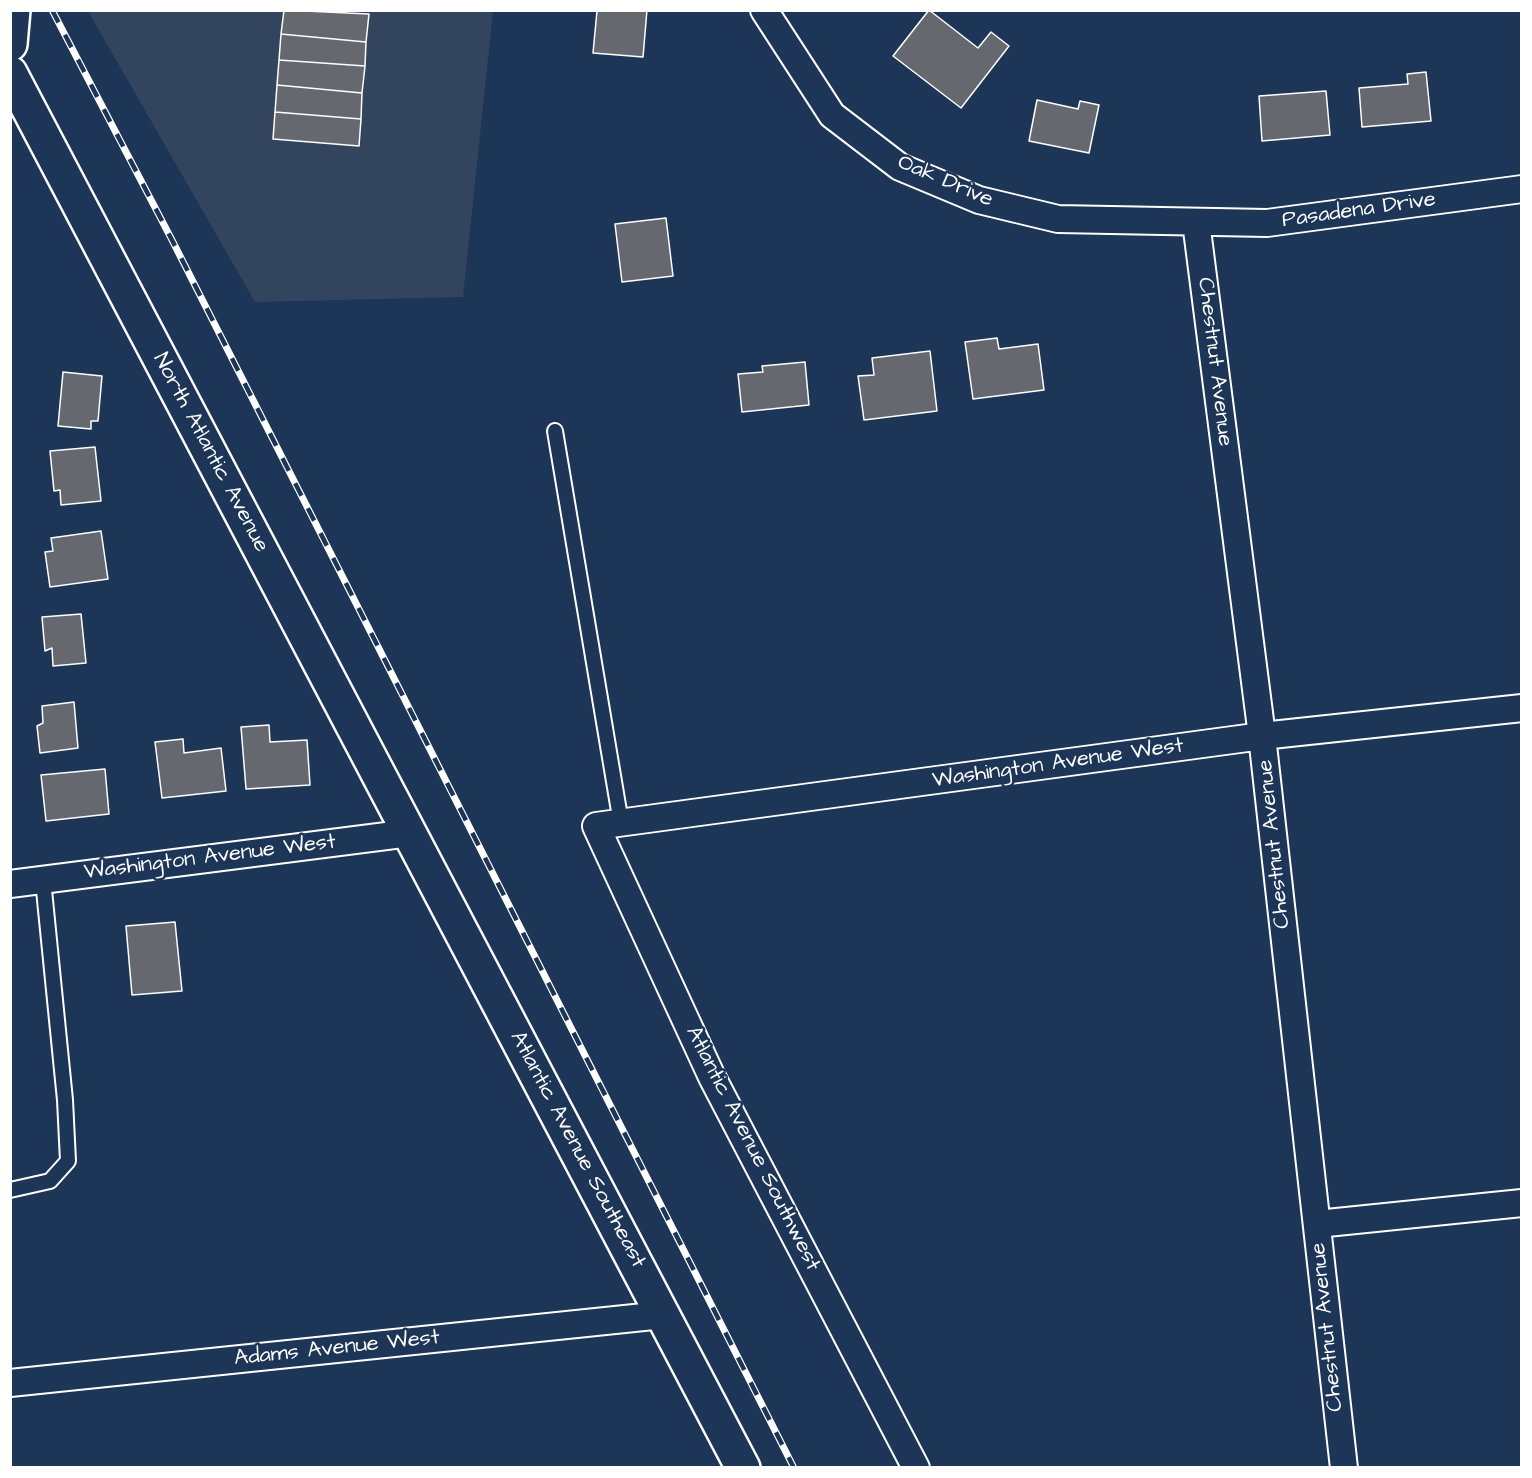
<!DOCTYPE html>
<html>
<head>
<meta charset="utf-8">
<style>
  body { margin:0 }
  #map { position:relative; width:1532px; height:1478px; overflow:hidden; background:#1d3557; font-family:"Architects Daughter",sans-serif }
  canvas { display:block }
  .frame { position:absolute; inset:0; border:12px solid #fff; pointer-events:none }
</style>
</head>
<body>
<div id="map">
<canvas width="1532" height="1478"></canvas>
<div class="frame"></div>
</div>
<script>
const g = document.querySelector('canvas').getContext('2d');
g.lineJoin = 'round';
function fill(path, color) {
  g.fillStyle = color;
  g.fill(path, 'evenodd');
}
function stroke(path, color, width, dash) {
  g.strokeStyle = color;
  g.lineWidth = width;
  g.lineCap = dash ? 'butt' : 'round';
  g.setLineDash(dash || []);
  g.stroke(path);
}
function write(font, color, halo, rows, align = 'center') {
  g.font = font + ' "Architects Daughter",sans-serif';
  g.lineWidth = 5;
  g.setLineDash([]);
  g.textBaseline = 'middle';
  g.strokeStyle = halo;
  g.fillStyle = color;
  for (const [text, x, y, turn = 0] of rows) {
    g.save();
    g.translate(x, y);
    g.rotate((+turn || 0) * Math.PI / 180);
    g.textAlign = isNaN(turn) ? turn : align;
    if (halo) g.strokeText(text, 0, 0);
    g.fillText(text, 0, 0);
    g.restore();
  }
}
fill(new Path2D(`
  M88 11H493L463 297 255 302Z`), '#33455e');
const building = new Path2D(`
  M284 10 369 14 366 42 281 34Z
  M647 10 643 57 593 53 597 11Z
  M929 10 978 48 991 32 1009 46 961 108 893 56Z
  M281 34 366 42 365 66 279 60Z
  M279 60 365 66 362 93 277 85Z
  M1426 72 1431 121 1362 127 1359 88 1408 84 1407 74Z
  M277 85 362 93 361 119 275 112Z
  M1326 91 1330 135 1262 141 1259 96Z
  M1037 100 1078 109 1080 101 1099 105 1089 153 1029 141Z
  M275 112 361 119 359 146 273 139Z
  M666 218 673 276 622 282 615 224Z
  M997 338 999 349 1038 344 1044 390 973 399 965 342Z
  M930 351 937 411 864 420 858 376 874 375 872 358Z
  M805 362 809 405 742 412 738 374 763 372 762 366Z
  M63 372 102 376 98 421H91V429L58 426Z
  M95 447 101 501 61 505 60 490 54 491 50 451Z
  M101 531 108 579 50 587 45 552 53 551 51 538Z
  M81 614 86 663 53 666 52 648 45 651 42 617Z
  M74 702 78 748 40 753 37 726 43 723 42 706Z
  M269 725 270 742 307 740 310 785 246 789 241 727Z
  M183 739 184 753 221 748 226 791 162 798 155 742Z
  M105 769 109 814 46 821 41 775Z
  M175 922 182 991 132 995 126 926Z`);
fill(building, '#65696f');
stroke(building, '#fff', 1.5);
const lane = new Path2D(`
  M555 431 621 823
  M10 1190 50 1181 68 1161 65 1100 43 880`);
const street = new Path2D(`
  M764 10 832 115 900 167 979 200 1058 219 1267 223 1522 189
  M1196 222 1262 736 1344 1468
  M10 884 410 833
  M1317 1224 1522 1203
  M10 1383 663 1315
  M916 1468 712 1077 596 826 1262 736 1522 708`);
const secondary = new Path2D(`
  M10 44 13 10
  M10 73 743 1468`);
stroke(lane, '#fff', 18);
stroke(street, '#fff', 30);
stroke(secondary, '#fff', 38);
stroke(lane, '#1d3557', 14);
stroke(street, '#1d3557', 26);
stroke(secondary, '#1d3557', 33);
const rail = new Path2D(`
  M52 10 172 240 794 1468`);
stroke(rail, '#fff', 7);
stroke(rail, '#1d3557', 4.5, [14]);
write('22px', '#fff', '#1d3557', [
  ["Oak Drive",945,182,23],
  ["Pasadena Drive",1359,211,-8],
  ["Chestnut Avenue",1214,362,83],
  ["North Atlantic Avenue",210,453,62],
  ["Washington Avenue West",1058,764,-8],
  ["Chestnut Avenue",1275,844,-96],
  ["Washington Avenue West",210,858,-7],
  ["Atlantic Avenue Southwest",752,1149,63],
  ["Atlantic Avenue Southeast",577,1150,62],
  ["Chestnut Avenue",1328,1327,-96],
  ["Adams Avenue West",337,1349,-6]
]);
</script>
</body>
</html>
